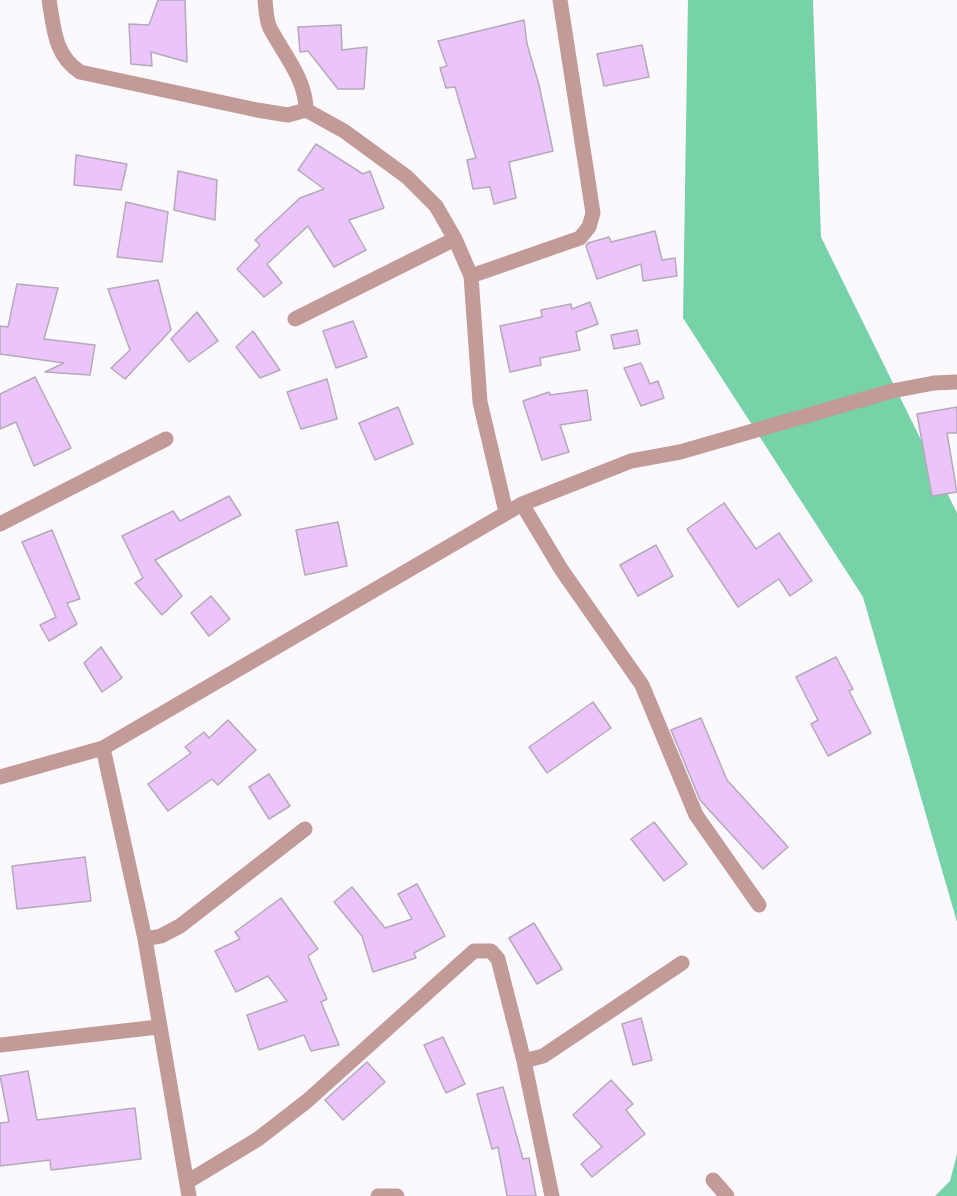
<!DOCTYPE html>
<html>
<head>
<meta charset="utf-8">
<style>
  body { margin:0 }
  canvas { display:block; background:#fbf8fe }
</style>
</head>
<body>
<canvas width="957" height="1196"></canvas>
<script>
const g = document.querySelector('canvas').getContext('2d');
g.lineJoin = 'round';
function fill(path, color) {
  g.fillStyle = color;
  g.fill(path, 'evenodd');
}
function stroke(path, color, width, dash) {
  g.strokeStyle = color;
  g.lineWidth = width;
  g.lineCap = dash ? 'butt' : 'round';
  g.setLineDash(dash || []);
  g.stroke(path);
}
fill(new Path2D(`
  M688 0H813L821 237 957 513V922L863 597 683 318Z
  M957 1154V1196H935L950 1181Z`), '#77d2a8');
const building = new Path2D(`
  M158 0H185L187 62 151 52 152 66 131 64 129 24 149 25Z
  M524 20 527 44 539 85 553 151 509 162 516 198 494 204 490 187 473 189 467 160 476 158 455 87 446 88 440 68 447 66 438 41Z
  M341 25 342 50 367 47 364 89H338L308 51 300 52 298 27Z
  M642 45 649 77 604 86 597 54Z
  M316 144 363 174 370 171 384 208 349 220 366 250 334 267 308 226 267 264 282 283 264 297 237 269 260 245 255 240 300 198 324 189 298 170Z
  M76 155 127 164 121 190 74 185Z
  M178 171 217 180 215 220 174 210Z
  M126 202 168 212 162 262 117 257Z
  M655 231 662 260 675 258 677 276 643 281 641 264 597 279 586 246 588 243 609 237 611 242Z
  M158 280 171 330 125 379 111 368 130 350 108 289Z
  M17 284 58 288 44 339 95 345 90 375 45 372 64 363 0 354V326L8 327Z
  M590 302 598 324 576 332 580 350 540 358 541 365 510 372 500 326 542 317 541 310 571 304 572 309Z
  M197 312 218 341 189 362 171 339Z
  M353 321 367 357 336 368 323 331Z
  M637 330 640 344 614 349 611 335Z
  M253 331 280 370 260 378 236 347Z
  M641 363 650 384 658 381 664 398 641 406 624 368Z
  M35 377 71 448 34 466 16 422 0 429V394Z
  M327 379 337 419 301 429 287 392Z
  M587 390 591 420 560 425 569 452 542 460 523 401 549 392 550 395Z
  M398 407 413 444 375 460 359 423Z
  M957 407V433H947L957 492 932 496 917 414Z
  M229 496 241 515 155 560 182 596 162 615 135 583 143 578 122 536 173 511 180 521Z
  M724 503 756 549 779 533 812 581 790 596 779 579 738 607 687 529Z
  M338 522 347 566 305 575 296 530Z
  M52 530 80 599 67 603 77 624 49 641 40 625 56 617 22 542Z
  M656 545 673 576 638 596 620 565Z
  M211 596 230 619 209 636 191 613Z
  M101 647 122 678 102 692 84 663Z
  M836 657 853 689 849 691 871 733 828 756 811 724 818 720 796 677Z
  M593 702 611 728 547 773 529 747Z
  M701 718 727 780 788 847 763 869 700 800 671 730Z
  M228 720 256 750 218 785 212 779 168 811 148 784 191 753 185 747 204 732 209 738Z
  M269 774 290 806 269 819 249 787Z
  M654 822 687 864 664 881 631 839Z
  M85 857 91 901 17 909 12 866Z
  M417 884 445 936 414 953 416 958 373 972 362 936 334 902 352 887 385 928 412 919 398 894Z
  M281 898 318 949 308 956 327 999 321 1002 339 1045 311 1051 304 1035 259 1050 247 1015 287 1001 268 976 236 992 215 951 240 939 235 932Z
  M534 923 562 969 537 984 509 938Z
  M641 1018 652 1060 633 1065 622 1024Z
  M443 1037 465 1084 446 1093 424 1045Z
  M367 1062 385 1082 343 1120 325 1100Z
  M28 1071 37 1120 135 1108 141 1159 51 1170 50 1160 0 1166V1123L9 1122 0 1076Z
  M611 1080 633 1104 626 1110 645 1134 592 1177 581 1164 602 1147 573 1115Z
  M503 1087 523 1159 529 1158 536 1196H507L498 1147 492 1149 477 1094Z`);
fill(building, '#ebc4fb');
stroke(building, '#b4aab8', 1.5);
stroke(new Path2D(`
  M49 0C54 28 54 55 80 72L257 110 288 115 306 110 344 131 407 177 436 206 455 239 471 276 480 402 506 512
  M265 0C266 9 266 20 270 28 284 55 306 79 306 110
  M471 276 580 238 589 227 593 213 560 0
  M295 319 455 239
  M522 504 561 569 642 685 696 815 759 905
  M0 524 166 439
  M103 748 145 939 189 1196
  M0 777 103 748 522 504 631 461 680 452 892 391 934 383 957 382
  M145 939 161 936 180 926 305 829
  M0 1045 158 1027
  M524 1061 543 1056 682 963
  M713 1180 727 1196
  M187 1182 258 1139 307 1101 474 951H491L498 959 524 1061 552 1196
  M378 1196H397`), '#c29a97', 15);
</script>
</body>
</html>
